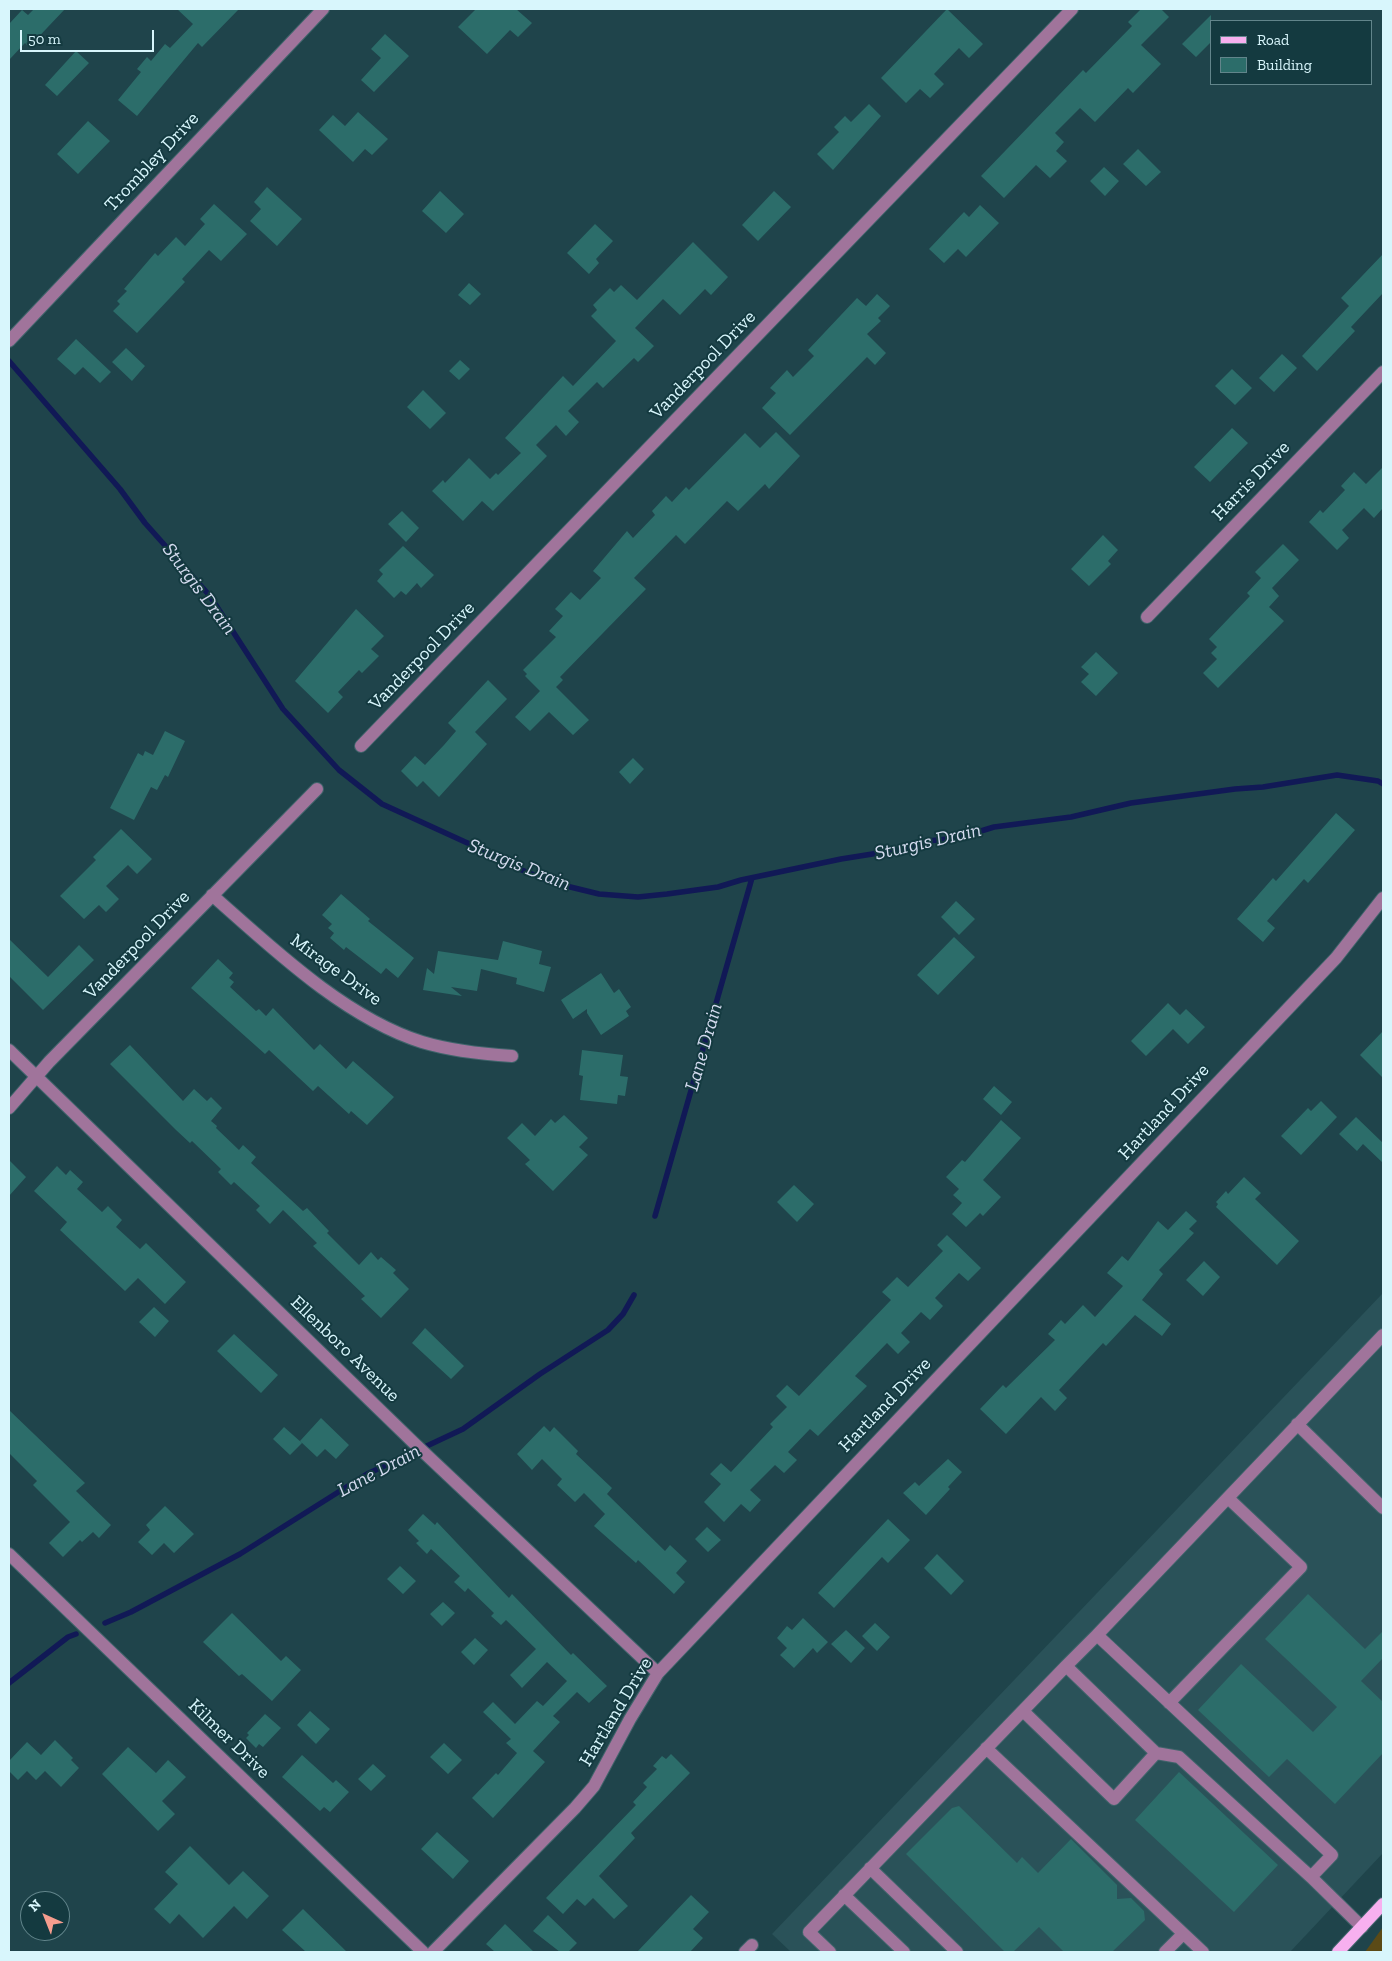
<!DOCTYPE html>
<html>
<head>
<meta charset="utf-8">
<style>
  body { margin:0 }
  #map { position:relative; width:1392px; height:1961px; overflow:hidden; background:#1f444b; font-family:"Zilla Slab",serif }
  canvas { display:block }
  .frame { position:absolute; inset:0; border:10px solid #d8f6fc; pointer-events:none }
  .legend { position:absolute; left:1210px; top:20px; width:162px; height:65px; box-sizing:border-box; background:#143a40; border:1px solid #62858b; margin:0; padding:6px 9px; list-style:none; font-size:15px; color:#d8f6fc }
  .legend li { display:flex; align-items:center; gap:10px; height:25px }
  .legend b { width:25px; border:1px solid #62858b }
  .north { position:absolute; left:20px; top:1891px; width:50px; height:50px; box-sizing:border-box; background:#143a40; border:1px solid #62858b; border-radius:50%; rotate:316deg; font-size:14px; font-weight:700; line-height:20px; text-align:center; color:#d8f6fc }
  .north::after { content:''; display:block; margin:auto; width:18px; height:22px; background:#f59d8e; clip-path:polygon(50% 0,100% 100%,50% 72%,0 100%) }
  .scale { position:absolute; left:20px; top:30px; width:134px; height:22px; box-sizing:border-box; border:2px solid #d8f6fc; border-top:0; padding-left:6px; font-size:15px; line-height:18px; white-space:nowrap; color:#d8f6fc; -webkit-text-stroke:4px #143a40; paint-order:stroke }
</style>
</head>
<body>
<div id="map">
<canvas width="1392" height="1961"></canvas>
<div class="frame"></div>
<ul class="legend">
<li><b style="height:6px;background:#f7b0ef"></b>Road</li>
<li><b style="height:14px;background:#2c6d6a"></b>Building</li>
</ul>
<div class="north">N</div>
<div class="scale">50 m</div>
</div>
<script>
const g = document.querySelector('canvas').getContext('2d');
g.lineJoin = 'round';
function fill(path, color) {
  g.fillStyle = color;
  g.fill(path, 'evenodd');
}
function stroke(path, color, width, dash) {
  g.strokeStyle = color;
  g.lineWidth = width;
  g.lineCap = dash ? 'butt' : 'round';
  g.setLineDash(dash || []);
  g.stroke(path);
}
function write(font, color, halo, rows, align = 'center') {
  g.font = font + ' "Zilla Slab",serif';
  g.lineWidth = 4;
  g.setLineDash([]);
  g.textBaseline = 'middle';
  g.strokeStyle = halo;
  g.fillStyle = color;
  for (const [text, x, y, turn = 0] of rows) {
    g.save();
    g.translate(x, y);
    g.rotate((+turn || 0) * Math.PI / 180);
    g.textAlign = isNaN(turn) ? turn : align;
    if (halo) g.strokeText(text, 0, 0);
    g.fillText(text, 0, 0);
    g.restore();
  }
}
fill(new Path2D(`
  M1383 1293V1853L1290 1952H791L772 1934Z`), '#2a5259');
fill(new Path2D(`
  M1383 1927V1952H1365Z`), '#5b4a16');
stroke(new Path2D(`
  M9 361 120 489 145 523 210 596 283 709 339 770 382 804 474 846 507 864 554 883 599 894 638 897 667 894 718 887 741 880 841 859 910 848 928 841 958 838 994 827 1071 817 1131 803 1235 789 1263 787 1337 775 1378 781 1383 784
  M655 1216 752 878
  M105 1623 131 1612 240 1554 367 1474 463 1429 540 1374 608 1330 623 1314 634 1295
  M9 1683 68 1637 76 1634`), '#111956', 5.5);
fill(new Path2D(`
  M34 9H65L29 47 25 43 9 60V24L22 10 28 15Z
  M177 9H239L202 47 198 43 137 116 118 100 141 72 137 69 147 57 151 61 165 44 170 48 193 24Z
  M476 9H516L532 23 518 37 510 30 487 54 458 27Z
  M947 9 983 44 969 58 959 48 934 74 944 84 930 98 920 89 906 103 881 78Z
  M1141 9H1161L1169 17 1141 45 1161 64 1133 93 1128 88 1095 122 1080 108 1055 133 1064 142 1056 151 1067 161 1050 178 1036 165 1004 198 981 176 1083 70 1086 73 1132 26 1128 22Z
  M1211 15V42L1196 57 1182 44Z
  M385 34 409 56 374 92 361 80 381 58 371 49Z
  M76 51 89 63 57 96 45 85Z
  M869 104 881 116 833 170 817 154 839 132 834 127 845 116 851 122Z
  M358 112 388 139 372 155 365 149 353 162 319 130 333 115 345 126Z
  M88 121 110 141 78 174 57 154Z
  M1138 149 1161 172 1146 186 1123 164Z
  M1104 167 1119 181 1105 196 1090 181Z
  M267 187 302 219 277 246 250 221 261 209 254 202Z
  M440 191 464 214 446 233 422 211Z
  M774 191 791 207 758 241 742 225Z
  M214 204 247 234 221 261 209 250 182 279 185 282 137 333 113 311 120 304 117 301 127 291 124 289 155 253 158 256 176 237 185 246 205 224 200 219Z
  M980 205 999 223 966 257 958 249 944 263 929 249 964 212 969 217Z
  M595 224 613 241 596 259 599 263 589 274 567 253Z
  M693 242 728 277 711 295 705 289 680 315 663 299 635 328 654 346 638 362 634 358 603 388 597 382 568 411 579 422 566 436 556 425 536 445 547 456 493 511 482 501 463 521 432 491 443 480 445 483 469 458 490 479 496 473 498 475 521 453 505 438 563 376 573 386 616 341 591 316 597 310 593 305 610 288 614 292 621 285 637 300Z
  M1383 254V293L1351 327 1355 331 1317 371 1302 356 1349 306 1341 298Z
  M469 283 481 294 470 305 458 295Z
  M877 294 890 306 878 318 881 321 867 334 886 353 875 365 867 357 790 435 762 408 776 393 770 388 787 370 793 377 814 356 808 350 857 298 866 306Z
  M76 339 111 372 100 383 83 367 75 375 57 359Z
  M126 348 145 366 132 381 112 362Z
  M1282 354 1297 368 1274 392 1259 378Z
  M460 360 470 369 459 380 449 371Z
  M1232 369 1252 388 1235 405 1215 386Z
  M423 390 446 413 430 429 407 407Z
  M1232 428 1248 443 1210 482 1194 467Z
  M776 432 800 456 769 489 765 484 738 511 727 501 685 544 676 535 634 578 646 589 560 677 563 680 556 687 589 720 573 735 549 712 530 731 515 717 540 691 525 676 527 674 523 670 556 637 549 631 563 616 555 609 571 592 580 600 601 578 593 571 627 531 633 538 655 515 652 511 666 496 672 502 686 487 689 490 745 433 760 448Z
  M1383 467V508L1374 518 1364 508 1342 530 1349 538 1337 550 1309 522 1320 510 1323 513 1345 490 1341 486 1354 472 1366 484Z
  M402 511 419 528 406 542 388 524Z
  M1103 535 1118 550 1108 561 1111 564 1089 586 1071 569Z
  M1283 544 1299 560 1272 588 1279 596 1269 607 1284 621 1218 688 1203 673 1217 659 1211 653 1217 647 1209 639 1250 596 1247 593 1261 578 1255 572Z
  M403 546 434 575 421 588 417 583 406 595 401 591 394 598 377 581 383 574 379 570Z
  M356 609 384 636 371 649 379 656 362 673 359 670 338 692 343 697 328 713 295 681Z
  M1096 652 1118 673 1096 696 1081 682 1089 674 1081 667Z
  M488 680 507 699 475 732 487 744 439 797 423 781 417 787 401 771 415 756 425 765 444 745 456 731 448 723Z
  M165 731 185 741 168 777 165 775 157 790 151 787 134 820 110 808 138 753 143 756 145 751 153 755Z
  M633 758 644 769 630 784 619 772Z
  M1336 813 1355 830 1308 883 1304 879 1267 921 1275 928 1263 942 1237 919 1273 878 1276 881Z
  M121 829 152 859 137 874 128 865 106 886 119 899 106 912 99 905 84 919 60 896 96 860 93 857Z
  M341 894 370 919 368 921 414 958 398 978 386 968 381 974 346 947 344 950 330 938 334 933 328 928 332 924 322 915Z
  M956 901 975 919 959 935 941 917Z
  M954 937 975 957 938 995 917 975Z
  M9 939 48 977 79 945 94 960 43 1010 9 976Z
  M503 941 542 951 539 964 551 967 544 992 516 984 517 978 481 969 477 991 451 987 462 996 423 990 427 968 434 974 438 951 498 960Z
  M218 959 233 973 229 978 234 982 230 987 256 1011 259 1009 266 1016 273 1008 314 1050 320 1044 346 1069 353 1061 394 1097 367 1125 351 1111 349 1114 318 1086 313 1091 269 1050 265 1054 191 988Z
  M601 973 614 993 619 989 631 1007 626 1011 629 1016 601 1035 587 1013V1009L573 1019 561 1000Z
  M1168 1003 1180 1015 1186 1009 1205 1027 1188 1044 1173 1029 1146 1056 1131 1041Z
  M1383 1031V1078L1360 1055Z
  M130 1045 183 1101 194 1089 207 1101 211 1097 222 1108 211 1121 217 1126 216 1128 239 1150 243 1145 256 1157 251 1163 303 1211 307 1208 329 1231 327 1233 359 1265 371 1252 378 1260 381 1257 396 1270 393 1273 409 1289 381 1318 361 1299 365 1296 313 1246 317 1243 283 1210 270 1224 256 1210 260 1206 234 1182 231 1185 218 1172 221 1169 192 1141 190 1143 176 1130 110 1064Z
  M582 1050 623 1055 620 1076 628 1077 625 1096 618 1095 617 1104 580 1100 583 1076 579 1075Z
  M994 1086 1012 1102 1001 1115 983 1099Z
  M1321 1101 1337 1117 1301 1155 1281 1136 1308 1108 1311 1111Z
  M564 1115 588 1138 579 1147 588 1155 553 1191 525 1164 530 1160 507 1138 522 1123 535 1136 551 1119 555 1123Z
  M1356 1117 1383 1143V1163L1363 1144 1357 1151 1339 1134Z
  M1001 1120 1021 1138 983 1180 1001 1197 983 1216 980 1213 966 1227 952 1214 962 1203 953 1195 959 1189 946 1177 962 1160 965 1162Z
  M9 1160 26 1177 9 1196Z
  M57 1166 66 1175 70 1170 83 1182 77 1189 102 1212 108 1206 122 1220 116 1227 140 1249 146 1243 186 1282 165 1304 138 1278 125 1291 60 1230 67 1222 34 1191Z
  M1244 1177 1261 1193 1255 1199 1299 1241 1277 1265 1216 1207 1218 1204 1216 1202 1226 1191 1228 1194Z
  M794 1185 814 1204 797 1222 777 1202Z
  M1186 1211 1197 1221 1189 1229 1194 1233 1159 1270 1163 1274 1142 1300 1171 1324 1162 1336 1135 1315 1106 1346 1103 1343 1059 1390 1067 1398 1055 1411 1041 1397 1006 1434 980 1409 1003 1385 1006 1388 1055 1340 1048 1334 1061 1320 1065 1324 1083 1305 1095 1317 1123 1286 1107 1273 1122 1256 1128 1261 1158 1221 1168 1230Z
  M947 1235 981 1268 968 1281 959 1273 935 1298 943 1306 930 1320 921 1312 901 1333 910 1342 898 1354 887 1343 855 1376 867 1386 818 1436 810 1429 788 1452 797 1460 784 1473 775 1465 750 1490 761 1500 750 1512 741 1504 724 1522 704 1502 721 1484 710 1474 721 1463 731 1472 773 1427 770 1424 787 1407 776 1396 787 1385 799 1396 891 1300 882 1292 897 1277 908 1287 943 1251 937 1245Z
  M1204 1261 1220 1277 1203 1296 1186 1280Z
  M154 1307 169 1321 155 1337 139 1322Z
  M425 1328 464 1366 451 1379 412 1343Z
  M234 1334 278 1375 261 1393 217 1351Z
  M9 1410 85 1483 76 1491 111 1525 99 1538 93 1532 82 1542 80 1540 63 1557 49 1543 70 1522 33 1485 37 1481 9 1453Z
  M321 1418 349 1445 336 1459 325 1449 317 1457 300 1441Z
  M544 1426 550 1432 554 1427 578 1451 576 1454 612 1488 607 1494 665 1551 670 1545 687 1561 676 1573 685 1582 674 1594 638 1560 636 1563 594 1526 605 1514 584 1493 575 1502 557 1485 562 1479 542 1459 532 1470 517 1454Z
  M284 1427 302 1443 290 1455 273 1439Z
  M948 1459 962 1472 948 1487 950 1489 926 1515 903 1493 915 1482 919 1486Z
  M165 1506 194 1534 174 1553 164 1543 152 1555 138 1542 150 1530 146 1525Z
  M423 1514 435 1525 437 1522 509 1598 512 1594 571 1655 573 1653 607 1686 589 1703 577 1692 553 1716 560 1722 533 1751 545 1762 493 1818 472 1798 496 1773 498 1775 517 1753 506 1743 511 1739 483 1712 493 1702 515 1724 537 1701 543 1706 567 1681 547 1662 522 1688 510 1675 536 1649 506 1620 501 1625 491 1616 494 1613 468 1588 465 1592 454 1582 460 1576 431 1549 427 1554 416 1543 419 1541 408 1530Z
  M888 1519 910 1540 888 1563 882 1557 834 1608 818 1593Z
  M707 1527 721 1540 708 1552 695 1539Z
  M937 1554 964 1581 951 1595 924 1568Z
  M400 1566 416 1581 403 1594 387 1579Z
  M1308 1594 1365 1649 1383 1631V1658L1361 1681 1383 1702V1753L1335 1804 1287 1759 1269 1777 1198 1710 1241 1664 1313 1732 1337 1707 1265 1639Z
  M443 1602 455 1613 442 1626 430 1614Z
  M232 1613 281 1661 286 1656 301 1670 272 1701 242 1674 239 1676 203 1642Z
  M803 1618 828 1642 817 1653 813 1648 794 1668 780 1655 787 1648 777 1638 787 1626 792 1630Z
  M875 1623 890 1637 877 1651 862 1636Z
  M846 1630 865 1648 851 1663 831 1644Z
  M475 1638 488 1650 474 1665 461 1652Z
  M310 1711 330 1729 316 1744 297 1725Z
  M265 1714 281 1728 263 1747 259 1744 256 1748 246 1738 249 1735 247 1733Z
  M55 1740 73 1758 71 1760 79 1768 61 1787 45 1771 36 1780 27 1771 18 1780 9 1771V1761L27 1742 41 1755Z
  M444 1743 462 1760 448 1774 430 1757Z
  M128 1747 156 1773 168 1760 186 1777 162 1801 175 1814 158 1831 102 1774Z
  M671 1754 690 1773 631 1833 635 1838 599 1876 628 1906 614 1919 593 1898 585 1906 577 1899 563 1914 546 1898 636 1805 633 1802 647 1787 643 1783 657 1769 653 1766 662 1756 666 1759Z
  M302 1755 333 1783 336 1780 349 1792 330 1812 324 1807 320 1811 282 1777Z
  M373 1764 386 1776 371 1791 358 1779Z
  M1179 1772 1278 1865 1234 1912 1135 1820Z
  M959 1806 1017 1863 1022 1857 1038 1873 1071 1839 1117 1885V1899L1131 1898 1144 1911 1145 1920 1112 1952H1064L1039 1927 1013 1952H1005L906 1854 952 1808Z
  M437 1832 469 1861 453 1879 421 1849Z
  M190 1846 229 1885 243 1871 269 1896 247 1919 234 1906 203 1938 179 1914 170 1924 154 1909 178 1884 165 1872Z
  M691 1895 709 1912 693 1929 703 1938 690 1952H637Z
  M303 1909 347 1952H306L282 1930Z
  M548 1915 577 1943 568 1952H560L533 1931Z
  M505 1924 534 1952H495L486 1944Z`), '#2c6d6a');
const minor = new Path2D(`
  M9 341 323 9
  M1147 617 1383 372
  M361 746 1072 9
  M212 895C272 948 345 1018 422 1042 452 1051 481 1054 512 1056
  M9 1050 416 1445 658 1673
  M9 1108 49 1062 317 789
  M1297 1424 1383 1508
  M9 1554 423 1952
  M1066 1666 1097 1635
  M1169 1703 1301 1567 1228 1498
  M1023 1711 1114 1799 1156 1753
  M986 1748 1203 1952
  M870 1868 957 1952
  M844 1895 904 1952
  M1362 1927 1311 1877 1332 1855 1097 1635 1383 1335
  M433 1952 575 1808 594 1786 630 1719 658 1673 1336 958 1383 898
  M745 1952 752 1945
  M830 1952 809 1932 1066 1666 1156 1753 1179 1757 1311 1877
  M1165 1952 1183 1934`);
const major = new Path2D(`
  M1338 1952 1383 1904`);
stroke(minor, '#40646b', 14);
stroke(major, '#40646b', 14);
stroke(minor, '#a0749b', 12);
stroke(major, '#f7b0ef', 12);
write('19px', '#d8f6fc', '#143a40', [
  ["Trombley Drive",152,162,-47],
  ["Vanderpool Drive",703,365,-46],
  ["Harris Drive",1251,481,-46],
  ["Vanderpool Drive",422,656,-46],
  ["Vanderpool Drive",137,945,-46],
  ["Mirage Drive",336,970,36],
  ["Hartland Drive",1164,1112,-47],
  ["Ellenboro Avenue",345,1349,44],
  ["Hartland Drive",885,1405,-46],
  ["Hartland Drive",616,1712,-59],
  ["Kilmer Drive",229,1739,44]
]);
write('italic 20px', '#d3daee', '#143a40', [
  ["Sturgis Drain",199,589,53],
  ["Sturgis Drain",928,842,-13],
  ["Sturgis Drain",519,865,22],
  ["Lane Drain",704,1047,-74],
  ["Lane Drain",379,1471,-28]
]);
</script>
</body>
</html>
